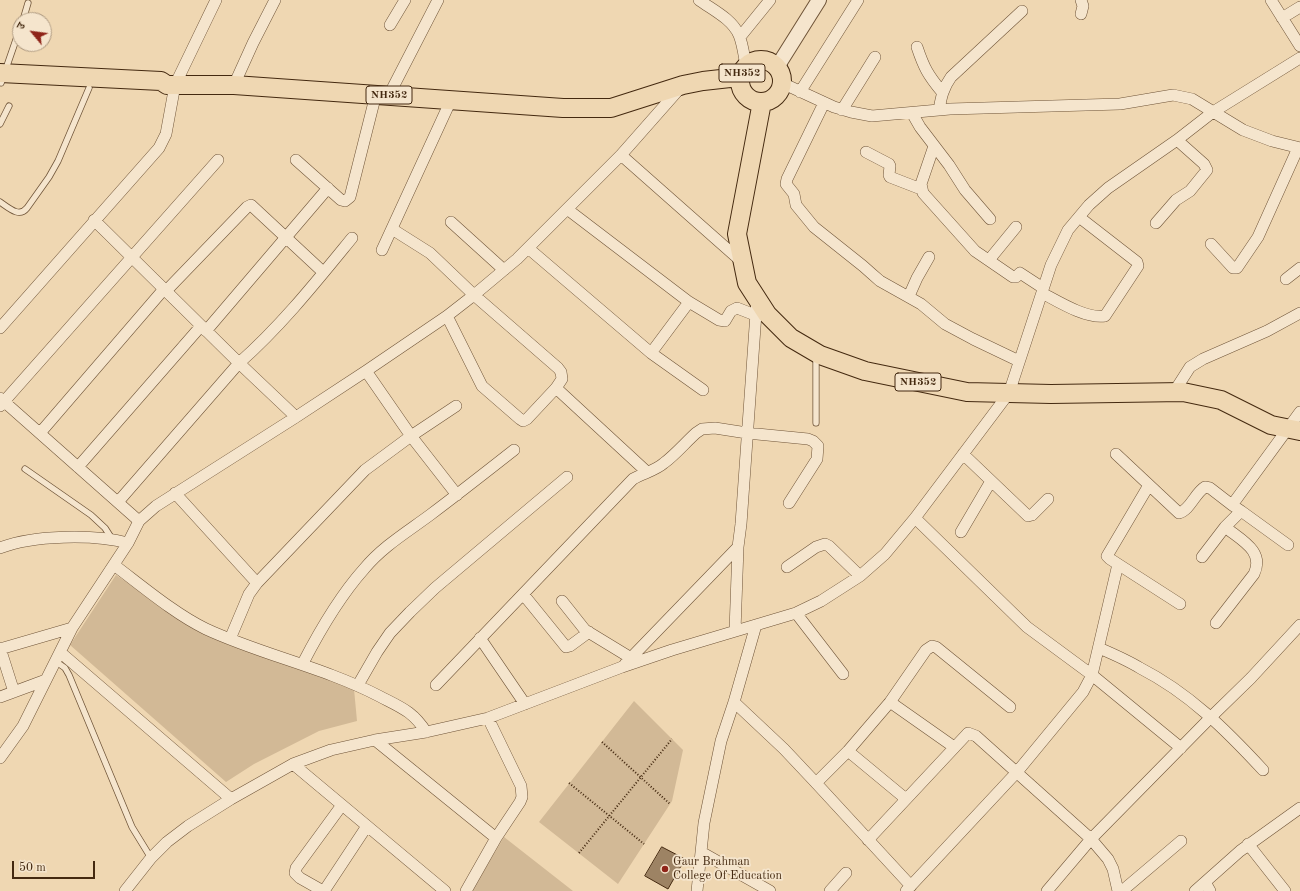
<!DOCTYPE html>
<html>
<head>
<meta charset="utf-8">
<style>
  body { margin:0 }
  #map { position:relative; width:1300px; height:891px; overflow:hidden; background:#efd7b2; font-family:"Old Standard TT","Noto Serif Devanagari",serif }
  canvas { display:block }
  .north { position:absolute; left:12px; top:12px; width:40px; height:40px; box-sizing:border-box; background:#f5e5cd; border:1px solid #ae9a81; border-radius:50%; rotate:299deg; font-size:11px; font-weight:700; line-height:16px; text-align:center; color:#442910 }
  .north::after { content:''; display:block; margin:auto; width:14px; height:18px; background:#8f2418; clip-path:polygon(50% 0,100% 100%,50% 72%,0 100%) }
  .scale { position:absolute; left:12px; top:861px; width:83px; height:18px; box-sizing:border-box; border:2px solid #442910; border-top:0; padding-left:5px; font-size:12px; line-height:14px; white-space:nowrap; color:#442910; -webkit-text-stroke:3px #f5e5cd; paint-order:stroke }
</style>
</head>
<body>
<div id="map">
<canvas width="1300" height="891"></canvas>
<div class="north">उ</div>
<div class="scale">50 m</div>
</div>
<script>
const g = document.querySelector('canvas').getContext('2d');
g.lineJoin = 'round';
function fill(path, color) {
  g.fillStyle = color;
  g.fill(path, 'evenodd');
}
function stroke(path, color, width, dash) {
  g.strokeStyle = color;
  g.lineWidth = width;
  g.lineCap = dash ? 'butt' : 'round';
  g.setLineDash(dash || []);
  g.stroke(path);
}
function write(font, color, halo, rows, align = 'center') {
  g.font = font + ' "Old Standard TT",serif';
  g.lineWidth = 3.5;
  g.setLineDash([]);
  g.textBaseline = 'middle';
  g.strokeStyle = halo;
  g.fillStyle = color;
  for (const [text, x, y, turn = 0] of rows) {
    g.save();
    g.translate(x, y);
    g.rotate((+turn || 0) * Math.PI / 180);
    g.textAlign = isNaN(turn) ? turn : align;
    if (halo) g.strokeText(text, 0, 0);
    g.fillText(text, 0, 0);
    g.restore();
  }
}
fill(new Path2D(`
  M116 575 194 628 354 689 357 721 319 731 254 764 226 782 70 645Z
  M634 701 683 750 672 801 618 884 539 822Z
  M504 837 573 891H472Z`), '#d2b996');
const building = new Path2D(`
  M662 847 685 859 668 889 645 876Z`);
fill(building, '#9d8364');
stroke(building, '#442910', 1);
const service = new Path2D(`
  M23 20 28 3
  M1 83 20 28
  M0 124 9 106
  M0 202C9 208 19 218 27 208L49 177 58 161 89 88
  M816 357V423
  M25 469 91 515 105 528 112 539
  M55 661 65 668 69 675 132 827 151 858`);
const minor = new Path2D(`
  M699 0C713 10 732 19 739 35 743 45 744 56 746 66
  M1271 0 1300 46
  M1081 14 1083 6 1081 0
  M1282 18 1300 7
  M390 25 405 0
  M740 37 770 0
  M917 47C924 68 928 75 942 92
  M782 83 834 107 851 112 872 116 950 109 1120 104 1173 95 1192 99 1243 130 1272 141 1300 148
  M234 85 253 43 275 0
  M800 92 858 0
  M389 95 438 0
  M824 103 787 179 786 184 794 194 796 205 814 227 863 266 872 274 880 281 921 304 945 324 973 339 1019 361
  M842 110 875 57
  M939 110C941 98 943 88 951 77L1022 11
  M912 113 920 127 949 165 965 190 990 219
  M934 146 921 184 923 193 975 251 1013 277H1016L1020 273 1043 288
  M866 152 889 164 890 166 889 175 890 177 921 189
  M621 155 742 262
  M296 160 341 200 345 201 350 197 376 94
  M567 209 689 302 719 320 725 321 731 311 737 308 755 315
  M94 220 239 363 296 417
  M451 222 504 270
  M1156 223 1176 200 1190 191 1207 170 1204 164 1177 140
  M392 229 430 253 474 295 558 368 561 372 562 379 556 388 647 472
  M1211 244 1233 268H1237L1258 237 1298 148
  M528 248 651 353 703 390
  M382 250 451 100
  M989 260 1016 227
  M1286 279 1300 268
  M166 291 247 207 251 205 323 272
  M1042 293C1059 302 1086 319 1105 316L1138 266 1137 262 1079 217
  M909 296 917 278 929 257
  M447 316 482 386 520 419 523 421 527 419 556 388
  M0 328 159 148 166 134 175 85 216 0
  M206 331 328 188
  M651 353 689 302
  M366 371 411 436 457 495
  M1174 392 1190 367 1203 359 1267 331 1300 313
  M0 398 139 521
  M0 406 218 160
  M40 433 164 289
  M963 454 1028 516 1032 515 1048 499
  M1116 454 1179 513C1190 510 1195 493 1205 487L1210 488 1232 505
  M78 467 201 326
  M1149 485 1107 556 1110 559 1180 604
  M175 493 257 583
  M118 502 239 363C281 326 316 282 352 238
  M1241 511 1288 545
  M915 518 1027 627 1092 675 1181 748
  M961 532 991 481
  M0 548C33 535 94 534 128 543
  M1202 557 1225 527
  M114 565C142 586 175 614 206 629 262 655 323 667 379 696 400 707 413 711 426 732
  M787 567 816 547 825 544 829 546 860 576
  M523 594 566 647 570 646 589 632
  M562 601 585 630 631 658
  M796 613 843 674
  M1216 623 1254 574C1265 551 1241 540 1225 527L1241 511 1232 505 1300 412
  M735 631 738 547 741 524 757 299
  M480 638 525 704
  M230 639 249 594 257 583 365 470 411 436 456 406
  M0 648 14 692
  M1099 648C1113 654 1127 660 1140 668 1189 693 1226 730 1263 770
  M0 649 72 628
  M60 652 231 799
  M303 663C320 630 339 597 364 569 382 547 407 532 430 515 458 494 486 472 514 450
  M625 664 738 547
  M358 685 377 652 390 633 410 612 435 588 567 477
  M436 685 633 479C643 473 655 471 664 463 675 455 685 443 696 433L702 429 715 428 747 433 808 439 813 441 818 446 817 459 789 503
  M0 697 46 680 72 628 128 543 139 521 156 506 296 417 366 371 447 316 474 295 517 259 621 155 681 87
  M734 702 784 749 816 783 911 886
  M890 702 954 747
  M375 740 496 838
  M848 751 906 799
  M0 758 23 726 46 680
  M293 764 445 891
  M816 783 848 751 890 702 926 650 932 646 936 647 1010 707
  M868 840 968 733 976 736 1091 839 1108 859 1113 869 1118 891
  M1248 844 1285 891
  M701 852 770 891
  M1205 882 1210 891
  M125 891 151 858 167 842 188 826 231 799 293 764 331 750 375 740 426 732 488 718 622 667 672 650 796 613 821 601 860 576 885 554 915 518 1009 393 1051 265 1068 230 1089 205 1108 188 1177 140 1213 112 1300 58
  M323 891 300 878 295 873 296 868 342 805
  M324 891 367 826
  M466 891 496 838 520 802 522 797 521 786 488 718
  M697 891 704 823 721 741 734 702 756 625
  M830 891 846 873
  M906 891 1017 772 1083 692 1092 675 1118 564
  M1047 891 1091 839 1211 717 1251 678 1300 625
  M1122 891 1181 841
  M1195 891 1240 851 1300 808`);
const tertiary = new Path2D(`
  M777 67 819 0`);
const trunk = new Path2D(`
  M740 81a21 21 0 1 1 42 0a21 21 0 1 1-42 0Z
  M0 73 161 81 167 85H234L563 108H611L683 85 703 81 730 78H740
  M762 102 737 234 747 283 767 314 791 338 820 355 865 371 967 392 1051 394 1183 392 1221 400 1271 425 1300 431`);
stroke(service, '#6f5438', 7);
stroke(minor, '#6f5438', 12);
stroke(tertiary, '#6f5438', 16);
stroke(trunk, '#442910', 20);
stroke(new Path2D(`
  M602 742 670 804
  M569 783 644 844
  M579 853 672 739`), '#442910', 2, [1, 2]);
stroke(service, '#f5e5cd', 5.5);
stroke(minor, '#f5e5cd', 11);
stroke(tertiary, '#f5e5cd', 14);
stroke(trunk, '#efd7b2', 18);
for (const [x, y, r, color] of [
  [665,869,4,"#8f2418"]
]) {
  const dot = new Path2D();
  dot.arc(x, y, r, 0, 2 * Math.PI);
  g.fillStyle = color;
  g.fill(dot);
  stroke(dot, '#f5e5cd', 1.5);
}
for (const [x, y, w] of [
  [742,73,46],
  [389,95,46],
  [918,382,46]
]) {
  const box = new Path2D();
  box.roundRect(x - w / 2, y - 9, w, 18, 3);
  g.fillStyle = '#f5e5cd';
  g.fill(box);
  stroke(box, '#442910', 1);
}
write('bold 11px', '#442910', null, [
  ["NH352",742,73],
  ["NH352",389,95],
  ["NH352",918,382]
]);
write('12px', '#442910', '#f5e5cd', [
  ["Gaur Brahman",673,862],
  ["College Of Education",673,876]
], 'left');
</script>
</body>
</html>
